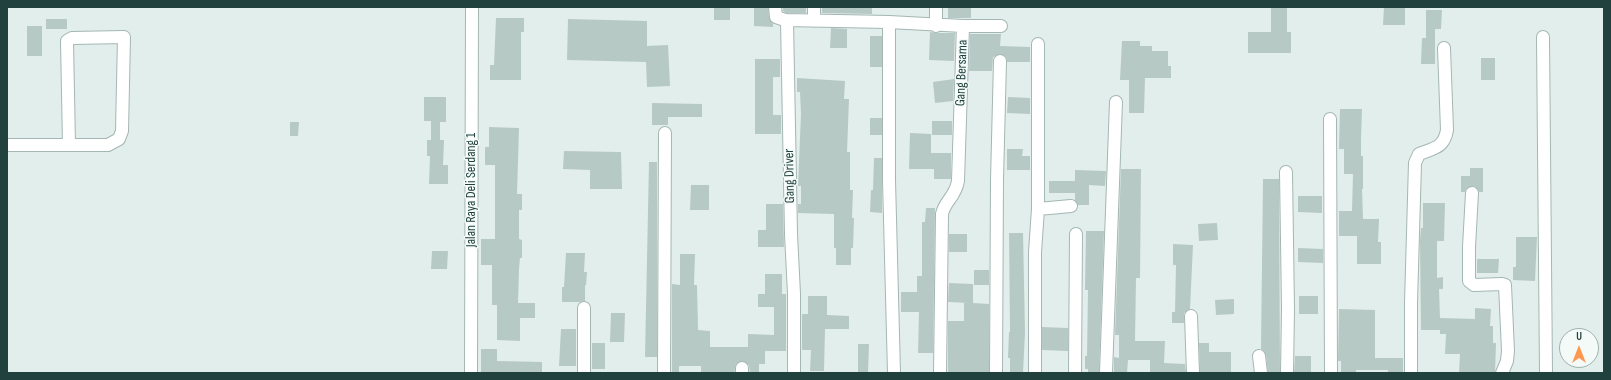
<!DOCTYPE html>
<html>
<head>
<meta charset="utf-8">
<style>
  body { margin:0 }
  #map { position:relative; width:1611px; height:380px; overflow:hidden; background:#e2eeeb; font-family:"Sofia Sans Condensed",sans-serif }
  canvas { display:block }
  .frame { position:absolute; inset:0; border:8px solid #20413d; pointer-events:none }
  .north { position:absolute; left:1559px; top:328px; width:40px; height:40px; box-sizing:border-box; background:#f3faf8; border:1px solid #9fb0ad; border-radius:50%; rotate:0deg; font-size:11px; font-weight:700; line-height:16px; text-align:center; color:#20413d }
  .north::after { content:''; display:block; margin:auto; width:14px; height:18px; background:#fe9850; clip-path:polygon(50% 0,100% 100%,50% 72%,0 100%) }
</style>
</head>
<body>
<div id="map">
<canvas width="1611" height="380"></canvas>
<div class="frame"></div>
<div class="north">U</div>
</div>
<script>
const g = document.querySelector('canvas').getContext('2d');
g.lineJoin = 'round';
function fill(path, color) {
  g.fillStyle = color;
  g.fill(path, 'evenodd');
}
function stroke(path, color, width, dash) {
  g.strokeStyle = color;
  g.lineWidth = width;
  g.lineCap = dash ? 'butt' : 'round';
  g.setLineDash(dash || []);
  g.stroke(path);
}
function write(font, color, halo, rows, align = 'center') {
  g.font = font + ' "Sofia Sans Condensed",sans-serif';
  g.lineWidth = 3;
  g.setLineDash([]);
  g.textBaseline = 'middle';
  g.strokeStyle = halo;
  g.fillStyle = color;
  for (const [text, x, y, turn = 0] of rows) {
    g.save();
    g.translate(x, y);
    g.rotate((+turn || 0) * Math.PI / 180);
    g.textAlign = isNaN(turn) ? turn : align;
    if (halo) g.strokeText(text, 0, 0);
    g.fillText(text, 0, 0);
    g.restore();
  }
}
fill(new Path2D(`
  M714 7H730V20H714Z
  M754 7H768L769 18 773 24V27L754 26Z
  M783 7H806V13H786L783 11Z
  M822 7H872V14L822 13Z
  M948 7H971V18H948Z
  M1271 7H1287V32H1291V53H1248V32H1271Z
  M1384 7H1405V25H1383Z
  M1426 10H1442L1441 29H1435V64H1421L1422 38H1426Z
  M496 18H524V32H521V80H490V65H494Z
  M46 19H67V29H46Z
  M568 19 647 21V46L668 45 670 86 647 87 646 62 567 60Z
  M27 26H42V56H27Z
  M831 28 847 29V48H830Z
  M930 32 936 33H955L954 61 929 60Z
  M970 34H1001L1000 46 1030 47V62H1007L1006 57 1000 54 993 57 992 71H969Z
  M870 36H882V67H870Z
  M1122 41H1140V46H1152V51H1168V66H1171V78H1145L1144 113H1129V80H1120Z
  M1481 58H1495V80H1481Z
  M755 59H780V77H773V115H781V134H755Z
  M797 78 845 81 844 99H849L847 152H850V190H853L852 218H854L853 248H851V265H836V248H834V214L798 213V204H801V186H798L801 114 800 92H797Z
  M954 79 953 101 935 103 933 82Z
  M424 97H446V122H440V140H444L443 165H448V184H429L430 156H427V140H431V121H424Z
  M1008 97 1030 98V114L1007 113Z
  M652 103 702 104V117H668V125H652Z
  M1340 109H1362L1361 139V156H1363V189H1362L1363 219H1379L1378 242H1381V264H1357V236H1339V211H1352L1353 174H1344V149H1339Z
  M870 118H882V135H870Z
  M932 121H952V135H932Z
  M290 122H299L298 136H290Z
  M489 127 519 128 517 194H522V210H519V239L522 240V258H520L519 269 518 303H535V318H520V341L497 340V305H492V265H481V239H495V165H485V147H489Z
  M910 133 931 134V153H951V179H934V169H909Z
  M1007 149H1023L1022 156H1030V170H1007Z
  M564 151 621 152 622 189H590V170L563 169Z
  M874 158H882V213L870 212 871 190H873Z
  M649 162H657V357H645Z
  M1470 168H1483V192H1479L1476 187 1472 186 1466 189 1465 192H1461V176H1470Z
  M1121 169H1141L1140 278H1136L1135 341H1165L1164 363 1185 364 1186 373H1150V360H1128L1127 373H1114V357L1119 358V335H1115Z
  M1075 170 1106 171 1105 186 1089 185V205H1078L1075 200V193H1049V181H1075Z
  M1263 179H1279L1280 373H1268L1266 355 1264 351 1261 349Z
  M691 185H709V210H690Z
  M1298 196H1322V213L1298 212Z
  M1423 203H1445L1444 241H1437V278L1443 277V289H1439L1440 318 1475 319V308L1491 309 1490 326H1493V343H1496L1495 373H1459L1460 354H1445L1446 334H1440V330H1421L1420 241 1421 228H1423Z
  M766 204H783L784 247H758V230H766Z
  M926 208H935L933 353H918L919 312H901V292H917V276H922V222H925Z
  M1217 223 1218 240 1199 241 1198 224Z
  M1086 231H1104L1099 373H1088V369H1085V356H1087L1088 290H1085Z
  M1009 233H1023L1025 332 1023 373H1010V358H1008L1009 332H1010Z
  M949 234H967V252H949Z
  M1516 237H1537L1535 281 1513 280V267H1516Z
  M1173 244 1193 245 1190 309 1184 313V323H1172V312H1175L1176 265H1173Z
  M1298 248 1323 249V263L1298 262Z
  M432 251H448L447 269H431Z
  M566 253H585L584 272H587L586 285H585V301L579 302H562V287H564Z
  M680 254H695L694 285H697L698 330 710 331V347H748V334L774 335V307H758V294H765V274H782V294H786V351H765V364H759V373H750L749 365 742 361 736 364 734 373H701V366H679V373H672V284L680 285Z
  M1477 259H1499L1498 273H1477Z
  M974 270H989V285H974Z
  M949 283 973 284V303L989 304V373H948V321H964V303H969L948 302Z
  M808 296H827V315L849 316V329H825L824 371H810L811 350H802V314H808Z
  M1299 296H1318V314H1299Z
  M1234 299V314L1216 315 1215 300Z
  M1339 309 1375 310V358H1403V373H1388V370H1356V373H1341V361H1338Z
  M611 313H625L624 342H610Z
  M1042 327 1068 328V351L1042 350Z
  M561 329H576V366H559Z
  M592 343H605V369H592Z
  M1199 343H1209V352H1231V373H1200Z
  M858 344H869L868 373H858Z
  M481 349H497V361L542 362V373H481Z
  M1295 356H1311V373H1294Z`), '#b7c9c4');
const minor = new Path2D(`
  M775 7 776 17 785 20 889 22 963 26H1001
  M814 7V21
  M787 20 791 234 794 294V373
  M889 22V180L894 373
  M936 26V7
  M1543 37 1546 373
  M1330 119 1331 373
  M7 145H108L119 139 122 131 124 37 72 38 67 41 69 145
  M1286 172 1288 309 1287 373
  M1472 193 1469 247V281L1474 285 1502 284 1505 285 1508 351 1507 361 1502 373
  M1038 209 1071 206
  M1191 316 1193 373
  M1259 356 1261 373
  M742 368V373
  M471 373 472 7
  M584 373V308
  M664 373 665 133
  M940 373 942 214C945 200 955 198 958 181L963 26
  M996 373 997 180 1000 61
  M1035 373V252L1038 209V44
  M1075 373 1076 234
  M1106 373 1116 102
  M1411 373V303L1415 163 1419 154C1434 148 1444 148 1447 130L1444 48`);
stroke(minor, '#a4b7b3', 14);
stroke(minor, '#fff', 12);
write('14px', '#20413d', '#f3faf8', [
  ["Gang Bersama",962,73,-88],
  ["Gang Driver",790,176,-91],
  ["Jalan Raya Deli Serdang 1",471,190,-90]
]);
</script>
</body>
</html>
